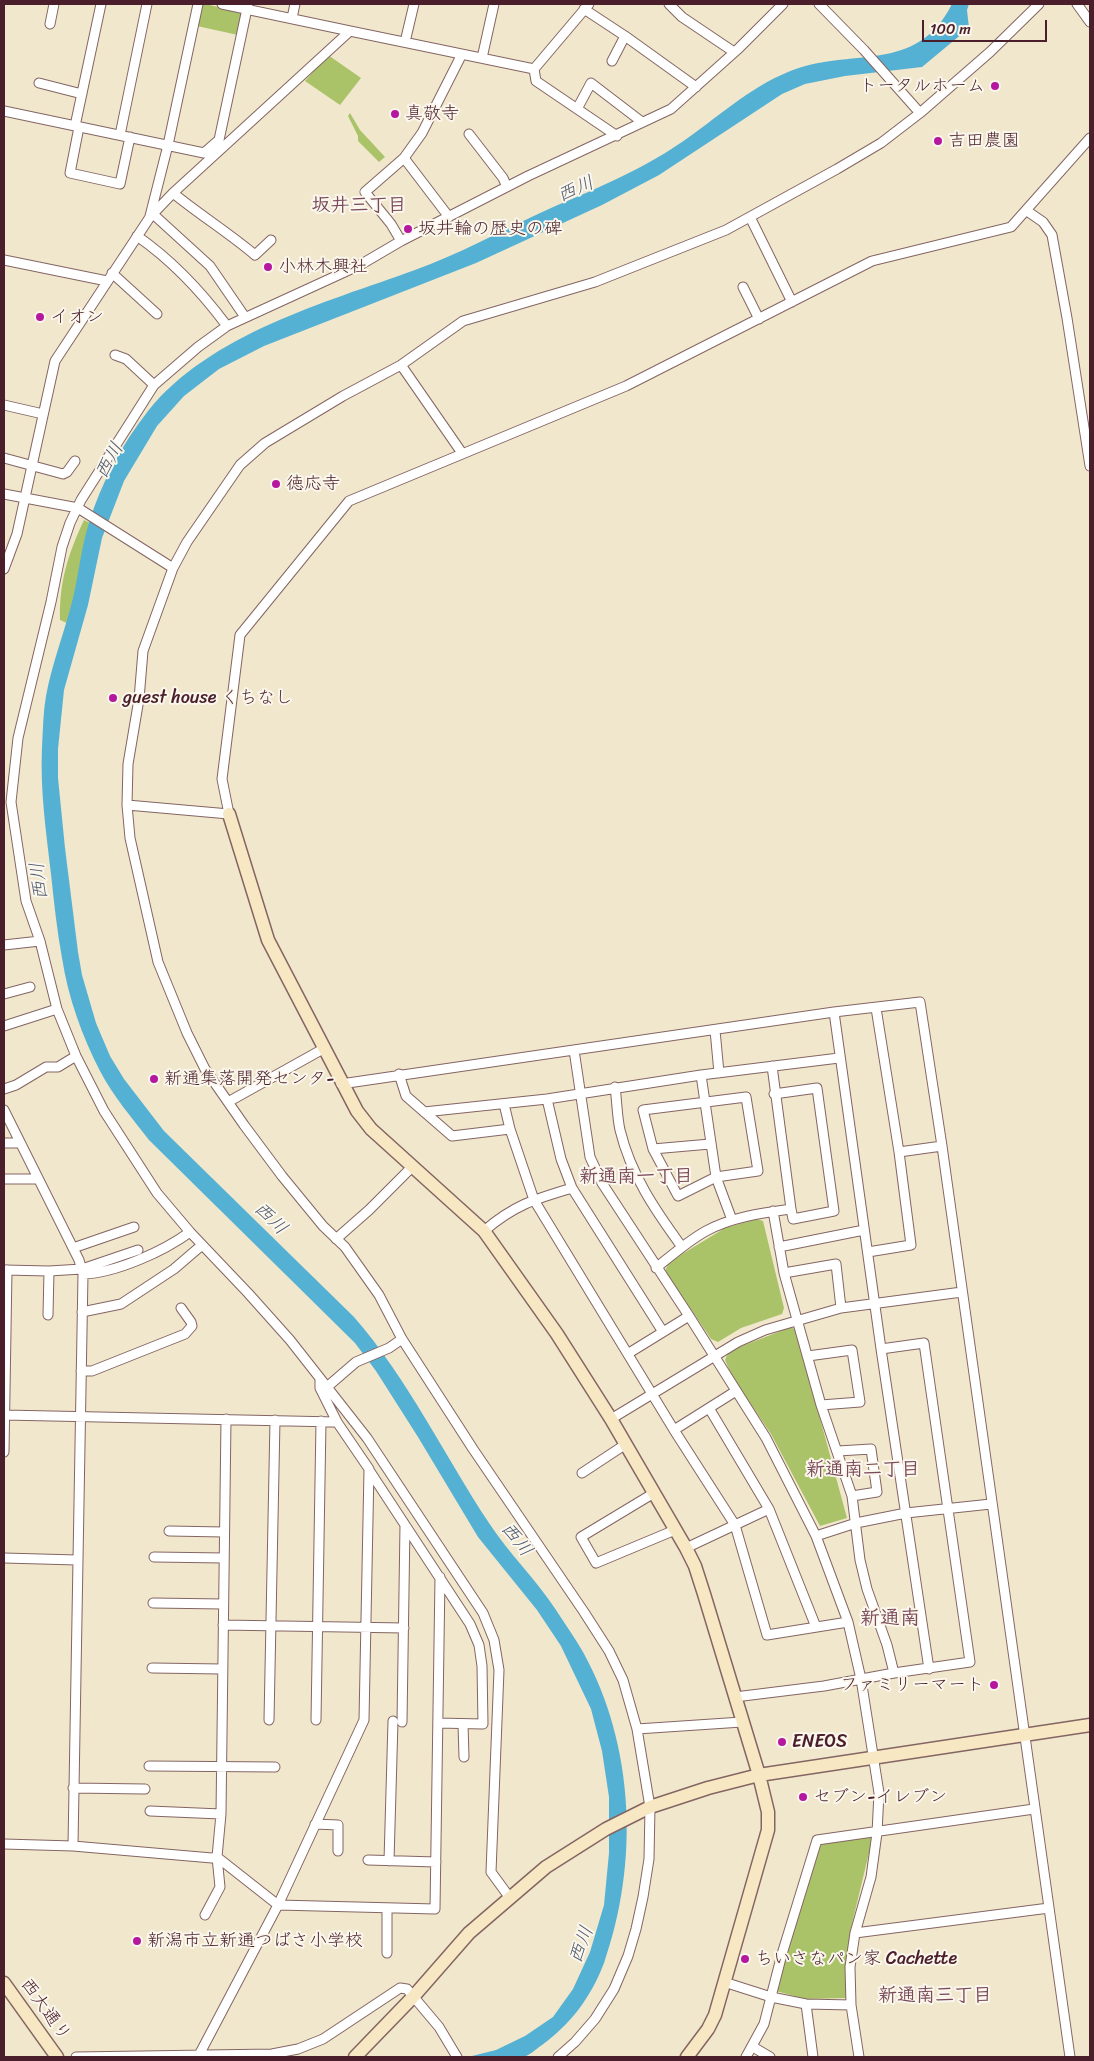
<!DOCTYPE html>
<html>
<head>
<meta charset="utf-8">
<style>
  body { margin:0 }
  #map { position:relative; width:1094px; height:2061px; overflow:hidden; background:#f0e7cc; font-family:Sriracha,sans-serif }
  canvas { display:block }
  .frame { position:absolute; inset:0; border:5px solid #4a1f2b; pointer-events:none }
  .scale { position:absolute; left:922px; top:20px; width:125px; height:22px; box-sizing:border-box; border:2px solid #4a1f2b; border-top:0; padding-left:6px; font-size:15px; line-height:18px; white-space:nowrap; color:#4a1f2b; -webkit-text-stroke:4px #fbf7ec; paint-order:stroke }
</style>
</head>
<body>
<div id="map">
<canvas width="1094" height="2061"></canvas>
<div class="frame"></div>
<div class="scale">100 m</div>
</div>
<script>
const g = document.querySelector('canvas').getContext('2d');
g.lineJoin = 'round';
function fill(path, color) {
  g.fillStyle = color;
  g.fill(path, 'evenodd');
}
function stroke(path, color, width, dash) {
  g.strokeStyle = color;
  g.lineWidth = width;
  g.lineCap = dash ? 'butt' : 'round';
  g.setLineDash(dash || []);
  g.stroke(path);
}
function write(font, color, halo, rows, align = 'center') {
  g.font = font + ' Sriracha,"Klee One",sans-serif';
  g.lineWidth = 4;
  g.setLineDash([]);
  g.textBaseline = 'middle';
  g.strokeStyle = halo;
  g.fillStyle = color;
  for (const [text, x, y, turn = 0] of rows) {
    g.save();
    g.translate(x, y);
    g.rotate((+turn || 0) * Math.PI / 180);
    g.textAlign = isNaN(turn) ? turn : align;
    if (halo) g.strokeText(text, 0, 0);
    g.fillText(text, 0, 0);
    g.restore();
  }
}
fill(new Path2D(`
  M205 4 240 12 243 15 238 35 197 26 201 6Z
  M328 55 361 78 340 105 305 81Z
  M350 113 360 130 385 157 379 162 358 141V136L348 116Z
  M84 520 92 524 69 624 60 620C59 582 68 554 84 520Z
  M757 1219 763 1221 784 1308 782 1314 741 1328 718 1342 711 1339 665 1271 669 1262 725 1228Z
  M791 1327 796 1330 847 1518 820 1526 771 1434 732 1376 725 1360 729 1351Z
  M873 1836 850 1932 847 1998 805 1999 776 1991 818 1843Z`), '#aac369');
fill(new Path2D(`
  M952 4H969L967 10 969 28 922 67 845 76 805 84 782 94 659 175 602 205 476 263 264 346 219 369 184 396 157 426 124 481 102 538 88 605 64 690 58 749V778L65 848 78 952 82 975 96 1023 110 1056 124 1079 164 1131 354 1317C408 1379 444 1455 489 1523 509 1554 536 1579 556 1610 565 1624 575 1638 583 1652 635 1746 639 1863 604 1963 591 1997 571 2024 542 2045 536 2049 529 2056 523 2057 505 2060 485 2057 468 2057L496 2050 525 2036 553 2017 573 1989 590 1952 604 1905 609 1853V1797L602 1751 591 1709 561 1646 537 1610 478 1537 418 1437 376 1371 355 1343 149 1140C132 1118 113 1096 100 1071 82 1036 68 997 62 958 57 931 54 902 51 874 46 831 40 790 42 747 43 730 43 713 46 696 52 663 65 631 73 598 79 574 81 547 89 523 101 483 122 444 148 411 210 334 324 303 415 270 457 255 497 233 538 214 561 203 585 194 608 183 634 171 659 158 682 142 717 118 749 88 788 72 850 46 916 76 952 4Z`), '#55b1d3');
const street = new Path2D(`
  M222 4 350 31
  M669 4 682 17 734 52
  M819 4 864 50 920 113
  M1077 4 1090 22
  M584 9 625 36 696 87
  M292 18 295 4
  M50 24 54 4
  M405 42 414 4
  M482 58 494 4
  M612 61 625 36
  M534 69 536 81 617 136
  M39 83 82 94
  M577 109 591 83 642 122
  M4 111 204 153 219 140 248 4
  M75 126 101 4
  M79 127 70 173 120 184 130 137
  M469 134 503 178 507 187
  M120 135 147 4
  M404 158 449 217
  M173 193C200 215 229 233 255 255L271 240
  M1027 211 1043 222 1052 235 1067 318 1090 466
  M153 214 210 266 245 317
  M150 216 168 145 198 4
  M750 217 792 302
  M137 236C173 261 201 291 227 326
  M401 241 391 224 365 192 404 158 422 133 462 54
  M4 260 107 281
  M112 273 157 314
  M743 287 759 319
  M115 355 126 359 154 385
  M401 365 462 453
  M4 405 43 414
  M4 458 63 474 67 472 75 461
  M4 494 78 508 173 568
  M4 569 17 534 55 361 150 217 173 193 350 31 534 69 589 4
  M127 805 229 814 222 779 240 635 349 501 626 386 872 261 1011 227 1090 138
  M4 945 40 941
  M4 994 30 987
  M834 1012 881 1349 929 1669
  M4 1026 57 1009
  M715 1030 719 1073
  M574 1050 590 1157 602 1183 689 1316 766 1438 816 1536 848 1622 861 1679 879 1793 877 1833 871 1877 855 1933 850 1967 851 2005 859 2057
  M399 1074 406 1096 452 1136 510 1129
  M701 1075 716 1177 732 1220
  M341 1084 834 1012 920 1002 942 1146 1070 2057
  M615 1087C617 1101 617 1117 620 1130 631 1175 655 1210 682 1247
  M4 1089 16 1085 46 1067H58L76 1056
  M774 1094 817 1088 834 1211 793 1219 791 1209
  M746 1097 758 1171 716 1177 678 1196 653 1149 643 1110Z
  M547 1099 561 1159 572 1188 663 1332
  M228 1102 323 1049
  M504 1104 510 1129 534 1200 674 1430 735 1525 767 1635 848 1622
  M4 1110 79 1260 83 1274 73 1846
  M424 1112 547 1099 701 1075 839 1058
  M4 1143H20
  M653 1149 710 1144
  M899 1152 942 1146
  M4 1179H38
  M773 1211 784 1273 821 1405 852 1496 860 1560 867 1589 887 1645 894 1673
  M484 1231C514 1205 535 1199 572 1188
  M336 1239 369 1210 412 1167
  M779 1247 864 1230
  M73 1248 134 1227
  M868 1252 911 1245 899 1152 876 1008
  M656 1268C672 1255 688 1241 706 1231 732 1217 762 1213 791 1209L772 1066
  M4 1270 49 1271 82 1269 138 1250
  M784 1273 836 1264 841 1308
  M83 1274C116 1273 164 1251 190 1232
  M82 1312 121 1304 174 1269 202 1245
  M48 1315 49 1271
  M629 1353 689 1316
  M808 1356 852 1350 860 1402 821 1405
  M81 1371H92L185 1334 192 1326 191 1322 181 1308
  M327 1387 356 1362 389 1348 402 1339
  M709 1408 769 1509 816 1627
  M4 1415 337 1422
  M611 1419 738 1342 765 1330 841 1308 962 1292
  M674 1430 736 1391
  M838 1451 871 1449 877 1492 852 1496
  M4 1452 7 1270
  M369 1470 470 1624 479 1645 482 1666 483 1724 438 1723
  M582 1473 626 1444
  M654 1493 581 1537 596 1563 675 1530
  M169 1531 224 1532
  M816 1536 856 1523 906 1513 991 1504
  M686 1548 769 1509
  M154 1557 224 1558
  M4 1558 77 1560
  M153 1603 223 1604
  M223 1625 404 1628
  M152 1668 222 1669
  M735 1697 824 1686 894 1673 970 1662 924 1343 881 1349
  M269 1720 275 1420
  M316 1720 321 1421
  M402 1722 405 1525
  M463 1724 464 1757
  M637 1729 742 1722
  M149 1766 275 1767
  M73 1788 145 1789
  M150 1811 221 1814
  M315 1824 338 1825V1851
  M4 1844 73 1846 212 1858 217 1857 221 1814 226 1419
  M217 1857 278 1905 435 1909 440 1577
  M368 1860 436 1862
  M389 1861 393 1721
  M510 1898 491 1872 499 1670 494 1640 483 1613 367 1438 290 1340 248 1293 190 1232 157 1193 104 1111 76 1056 57 1009 40 941 26 901 11 802 18 738 51 602 62 547 70 523 81 500 154 385 198 347 227 326 360 265 401 241 528 176 671 109 737 50 783 4
  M205 1915 220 1887 217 1857
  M855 1933 1049 1908
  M387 1953V1908
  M724 1982 771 1997 806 2004 851 2005
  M806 2004 813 2057
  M753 2047 770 2057
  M199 2055 278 1905 364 1720 369 1469 337 1422 320 1388V1378
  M76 2057 272 2054 298 2049 323 2039 400 1988 407 1989 439 2027 457 2057
  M558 2057 575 2042 595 2019 614 1989 628 1956 636 1929 643 1897 649 1859 650 1807 637 1729 623 1680 609 1651 584 1612 473 1449 402 1339 379 1295 345 1247 323 1226 282 1176 244 1125 205 1069 187 1033 158 962 130 838 127 805 128 764 139 699 143 651 173 568 187 542 240 465 265 443 343 396 401 365 463 321 595 282 726 230 837 169 881 143 920 113 990 52 1039 4
  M746 2057 764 2024 782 1954 817 1840 1034 1809`);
const secondary = new Path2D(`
  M229 814 268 940 357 1111 371 1129 484 1231 557 1334 611 1419 686 1548 695 1566 704 1594 759 1775 768 1812V1830L715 2015 708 2029 687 2057
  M4 1983 57 2057
  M355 2057 413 1997 469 1933 546 1867 606 1829 650 1807 708 1788 759 1775 1090 1725`);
stroke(street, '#846563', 11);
stroke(secondary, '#846563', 15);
stroke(street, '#fff', 9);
stroke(secondary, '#f7e8c3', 12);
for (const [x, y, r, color] of [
  [995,86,5,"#b5179e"],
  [395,114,5,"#b5179e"],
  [938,141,5,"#b5179e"],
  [408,229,5,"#b5179e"],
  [268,267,5,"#b5179e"],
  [40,317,5,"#b5179e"],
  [276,484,5,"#b5179e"],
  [113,698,5,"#b5179e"],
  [154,1079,5,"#b5179e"],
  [994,1685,5,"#b5179e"],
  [782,1742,5,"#b5179e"],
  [803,1797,5,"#b5179e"],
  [137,1941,5,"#b5179e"],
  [745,1959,5,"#b5179e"]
]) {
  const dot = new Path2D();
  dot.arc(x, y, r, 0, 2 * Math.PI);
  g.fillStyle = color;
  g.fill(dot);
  stroke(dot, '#fbf7ec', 2);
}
write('18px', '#4a1f2b', '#fbf7ec', [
  ["トータルホーム",985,86,"right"],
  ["真敬寺",405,114],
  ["吉田農園",948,141],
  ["坂井輪の歴史の碑",418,229],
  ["小林木興社",278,267],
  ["イオン",50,317],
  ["徳応寺",286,484],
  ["guest house くちなし",123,698],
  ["新通集落開発センタ-",164,1079],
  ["ファミリーマート",984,1685,"right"],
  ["ENEOS",792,1742],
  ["セブン-イレブン",813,1797],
  ["新潟市立新通つばさ小学校",147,1941],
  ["ちいさなパン家 Cachette",755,1959]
], 'left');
write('18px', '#4a1f2b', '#fbf7ec', [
  ["西大通り",45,2010,54]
]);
write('italic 19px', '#4e596e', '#fbf7ec', [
  ["西川",576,190,-24],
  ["西川",110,461,-61],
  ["西川",40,881,-97],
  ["西川",270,1219,44],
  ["西川",516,1540,51],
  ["西川",582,1945,-70]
]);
write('bold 19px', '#7a4a5b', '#fbf7ec', [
  ["坂井三丁目",359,206],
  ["新通南一丁目",636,1177],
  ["新通南二丁目",863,1470],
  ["新通南三丁目",935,1996]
]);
write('bold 20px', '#7a4a5b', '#fbf7ec', [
  ["新通南",890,1619]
]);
</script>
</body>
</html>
